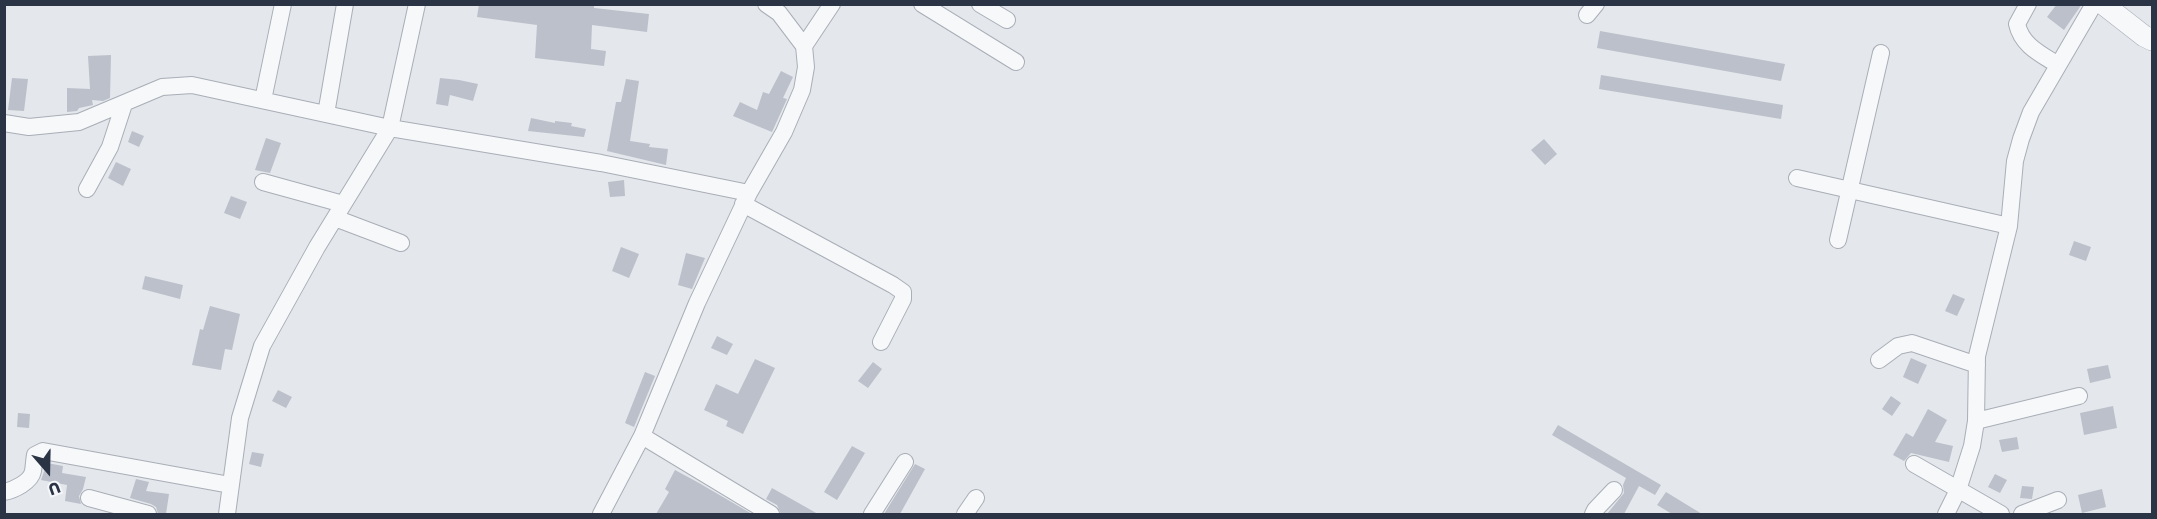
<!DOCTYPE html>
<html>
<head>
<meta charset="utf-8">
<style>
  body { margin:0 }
  #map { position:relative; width:2157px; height:519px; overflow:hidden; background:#e4e7ec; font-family:Poppins,sans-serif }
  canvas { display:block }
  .frame { position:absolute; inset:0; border:6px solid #2b3445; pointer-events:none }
  .north { position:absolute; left:18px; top:441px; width:60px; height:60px; -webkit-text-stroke:4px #f4f6f9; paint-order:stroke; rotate:160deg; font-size:16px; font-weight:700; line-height:24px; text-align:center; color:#2b3445 }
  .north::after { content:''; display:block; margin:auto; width:21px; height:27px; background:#2b3445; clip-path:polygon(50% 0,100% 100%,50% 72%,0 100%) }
</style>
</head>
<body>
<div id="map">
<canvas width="2157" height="519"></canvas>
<div class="frame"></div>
<div class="north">U</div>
</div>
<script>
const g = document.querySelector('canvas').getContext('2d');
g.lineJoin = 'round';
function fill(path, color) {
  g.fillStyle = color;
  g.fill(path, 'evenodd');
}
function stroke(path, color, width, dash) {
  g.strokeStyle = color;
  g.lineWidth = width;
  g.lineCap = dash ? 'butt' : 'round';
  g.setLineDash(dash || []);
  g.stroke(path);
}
fill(new Path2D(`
  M479 4H594V8L649 14 647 32 592 25 591 49 606 51 604 66 535 58 537 25 477 17Z
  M2057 4H2082L2064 30 2047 17Z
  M1600 31 1785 64 1781 81 1597 48Z
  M111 55 110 98 103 101 92 100 93 105 79 108 77 111 67 112V88L90 89 88 56Z
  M781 71 793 77 783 98 787 99 772 132 733 116 740 102 757 110 763 92 769 94Z
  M1601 75 1783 105 1781 119 1599 89Z
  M12 78 28 79 24 111 8 110Z
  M440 78 459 80 478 84 473 101 450 95 448 106 436 104Z
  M626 79 639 81 630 141 650 144 649 147 668 149 666 165 607 151 616 102H621Z
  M531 118 555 123V121L572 123 571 126 586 129 584 137 528 131Z
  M132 131 144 136 139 147 128 142Z
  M266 138 281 143 270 173 255 170Z
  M1544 139 1557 154 1545 165 1531 150Z
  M116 162 131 169 123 186 108 178Z
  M624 180 625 196 610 197 608 182Z
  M231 196 247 202 240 219 224 213Z
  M2074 241 2091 247 2086 261 2069 255Z
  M621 247 639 254 629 278 612 271Z
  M686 253 705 258 692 289 678 285Z
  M145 276 183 285 180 299 142 289Z
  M1953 294 1965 299 1957 316 1945 311Z
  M210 306 240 314 232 350 225 349 221 370 192 365 200 329 203 330Z
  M717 336 733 344 727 355 711 348Z
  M1911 358 1927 365 1918 384 1903 377Z
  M755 359 775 368 743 434 726 426 728 421 704 410 716 384 738 394Z
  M873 362 882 369 868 388 858 381Z
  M2108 365 2111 378 2090 383 2087 369Z
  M645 372 655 376 634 427 625 423Z
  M278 390 292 397 286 408 272 401Z
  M1891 396 1901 403 1892 416 1882 409Z
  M2113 406 2117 428 2084 435 2080 413Z
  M1928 409 1947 420 1935 442 1953 446 1949 462 1911 453 1904 461 1893 455 1906 433 1913 437Z
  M18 413 30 414 29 428 17 427Z
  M1558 425 1661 485 1655 495 1639 486 1624 514H1607L1624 493 1623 485 1626 478 1552 435Z
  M2017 437 2019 449 2002 452 1999 440Z
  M852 446 865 453 837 500 824 492Z
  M252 452 264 454 261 467 249 464Z
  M47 463 63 466 62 473 86 477 83 489 79 496 81 504 65 501 67 485 41 480Z
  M915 464 925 469 900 514H884Z
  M675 470 699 483 752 514H656L669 492 665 489Z
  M1995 474 2007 480 2000 493 1988 487Z
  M136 479 149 482 146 491 169 494 166 514H158L156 507 151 504 130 498Z
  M2022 486 2034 487 2032 499 2020 498Z
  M772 488 818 514H781L777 505 766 499Z
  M2102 489 2106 507 2082 513 2078 495Z
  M1666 492 1702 514H1672L1657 505Z`), '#bbc0ca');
const minor = new Path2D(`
  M922 4 1016 62
  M980 4 1007 20
  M2028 4 2017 24C2022 46 2041 54 2058 65
  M1587 15 1596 4
  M804 46 832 4
  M263 100 283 4
  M326 114 345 4
  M4 123 29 127 79 122 162 87 192 85 390 128 601 163 749 193
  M1797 178 2009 226
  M263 182 343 204
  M87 189 110 147 124 104
  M743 204 893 285 903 292V299L881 342
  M335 218 401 243
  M1838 240 1881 53
  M1879 360 1898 346 1912 343 1977 365
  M1976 421 2079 396
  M642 436 771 514
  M1914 464 2001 514
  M4 492C14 490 31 482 33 471 34 465 34 460 35 455L43 451 230 485
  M89 498 148 514
  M227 514 240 418 262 346 317 247 390 128 417 4
  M601 514 642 436 697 303 749 193 784 132 802 90 806 67 804 46 779 13 766 4
  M872 514 905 462
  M965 514 976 498
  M1593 514 1595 510 1614 490
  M1946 514 1958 490 1972 446 1976 421 1977 356 2009 226 2015 161 2021 139 2031 112 2094 4
  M2022 514 2058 500`);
const tertiary = new Path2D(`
  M2103 4 2144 36 2152 40`);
stroke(minor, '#a9aeb7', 18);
stroke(tertiary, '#a9aeb7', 22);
stroke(minor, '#f7f8fa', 16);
stroke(tertiary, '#f7f8fa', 21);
</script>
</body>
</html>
